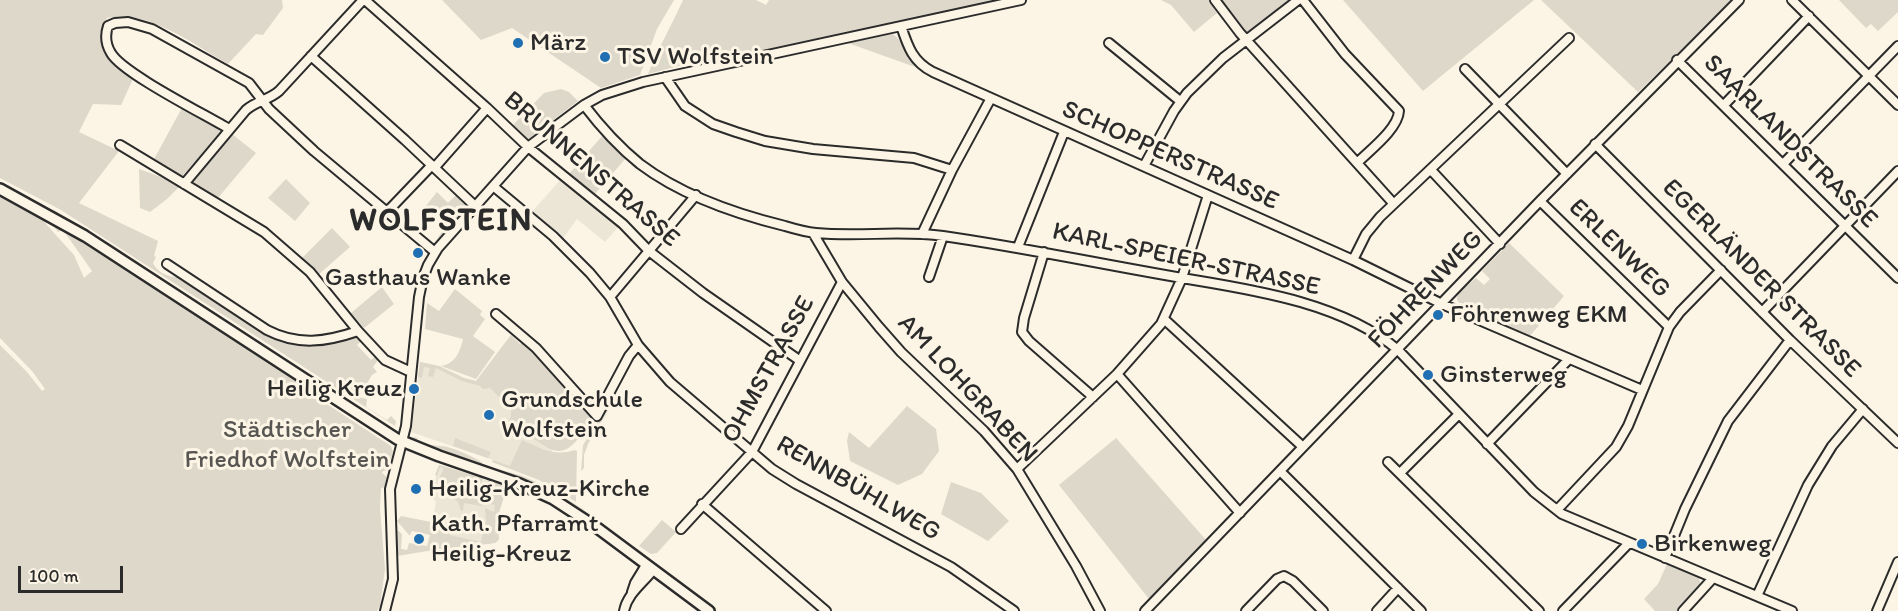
<!DOCTYPE html>
<html>
<head>
<meta charset="utf-8">
<style>
  body { margin:0 }
  #map { position:relative; width:1898px; height:611px; overflow:hidden; background:#fcf5e5; font-family:Itim,sans-serif }
  canvas { display:block }
  .scale { position:absolute; left:18px; top:566px; width:105px; height:27px; box-sizing:border-box; border:3px solid #2b2b2b; border-top:0; padding-left:8px; font-size:18px; line-height:21px; white-space:nowrap; color:#2b2b2b; -webkit-text-stroke:4px #fcf5e5; paint-order:stroke }
</style>
</head>
<body>
<div id="map">
<canvas width="1898" height="611"></canvas>
<div class="scale">100 m</div>
</div>
<script>
const g = document.querySelector('canvas').getContext('2d');
g.lineJoin = 'round';
function fill(path, color) {
  g.fillStyle = color;
  g.fill(path, 'evenodd');
}
function stroke(path, color, width, dash) {
  g.strokeStyle = color;
  g.lineWidth = width;
  g.lineCap = dash ? 'butt' : 'round';
  g.setLineDash(dash || []);
  g.stroke(path);
}
function write(font, color, halo, rows, align = 'center') {
  g.font = font + ' Itim,sans-serif';
  g.lineWidth = 6;
  g.setLineDash([]);
  g.textBaseline = 'middle';
  g.strokeStyle = halo;
  g.fillStyle = color;
  for (const [text, x, y, turn = 0] of rows) {
    g.save();
    g.translate(x, y);
    g.rotate((+turn || 0) * Math.PI / 180);
    g.textAlign = isNaN(turn) ? turn : align;
    if (halo) g.strokeText(text, 0, 0);
    g.fillText(text, 0, 0);
    g.restore();
  }
}
fill(new Path2D(`
  M562 178 620 225 605 242 577 219 562 240 530 214Z
  M511 335 538 440 552 450 553 453 510 466 411 432 420 362 439 366 464 378 476 381Z
  M439 465 507 487 497 519 499 539 497 542 488 544 446 548 432 524 436 502 431 496Z`), '#ece6d7');
fill(new Path2D(`
  M0 0H282L283 8 263 35 256 34 228 64C192 44 150 10 107 18 92 46 111 63 134 77L121 105 93 104 79 132 119 151 79 203 158 241 154 256 156 257 153 263C157 272 170 279 179 276L272 337 291 343 310 345 328 344 353 336 362 340 357 345 371 360 376 356 379 359 373 367 377 372 372 375 359 397 367 399 366 407 387 420 391 416 396 421 395 426 61 210 0 178Z
  M442 0H674L657 29 640 75 601 88 512 28 481 40Z
  M683 0H756L766 5 769 0H999L736 57 732 52 648 74C658 48 672 25 683 0Z
  M1161 0H1209L1217 13 1194 32 1171 5Z
  M1219 0H1290L1251 33 1247 34 1242 30Z
  M1343 0H1534L1423 91Z
  M1541 0H1733L1638 92Z
  M1839 0H1898V12L1878 31 1871 24 1866 28Z
  M892 34C904 40 906 57 915 67L848 43Z
  M561 89 569 92 578 101 527 140 511 127 544 93Z
  M183 106 216 124 221 133 182 176 173 174 153 161Z
  M232 134 256 153 217 199 196 188 193 182Z
  M603 135 626 158 594 195 569 174Z
  M139 169 161 177 179 187 167 199 150 212 140 208Z
  M286 179 310 203 295 221 268 198Z
  M437 192 448 203 457 194 469 207 439 244 435 242 447 224 436 215 425 226 424 222 431 212 425 207Z
  M0 193 43 216 46 224 74 255 84 278 92 271 63 230 58 232 49 220 83 239 310 388 307 395 312 398 313 395 391 446 393 452 388 470 383 471 382 473 387 477 386 487 381 488 380 509 385 569 380 606 377 611H0V345L27 372 42 391 45 389 32 371 0 338Z
  M54 210 114 246 384 425 53 212Z
  M332 228 350 247 318 275 301 259Z
  M1509 243 1564 296 1529 337C1518 332 1458 310 1457 299 1457 292 1470 283 1476 278L1484 285 1490 279 1482 271Z
  M382 287 394 304 364 328 351 313Z
  M455 289 482 311 480 315 485 319 473 336 495 352 476 379 441 366C455 364 460 352 463 339L425 329 427 303 439 311Z
  M511 335 520 344 524 341 590 412 591 418C582 433 570 460 548 448 539 443 532 437 523 433V431L507 424 511 416V408L505 402V399L503 401 490 388 483 389 480 386 462 381 436 368 433 377 428 376 430 368 424 367 422 378 418 377 420 362 439 366 464 378 476 381Z
  M615 393 618 394 588 444 584 455V468L581 471 583 445Z
  M907 406 936 429 939 451 922 474 898 485 850 461 847 441 849 432 869 448Z
  M414 437 418 438 417 441C428 445 430 445 441 446 451 446 476 458 483 463L479 465 416 441 412 438Z
  M455 438 491 452 488 458 453 446Z
  M1116 438 1207 541 1149 599 1059 485Z
  M522 440C540 448 554 457 574 450L577 451 576 502 539 480 492 462 493 460 510 466Z
  M439 465 483 478 480 487 484 488 488 480 507 487 497 519 499 539 495 543 488 544 446 548 397 556 394 527 402 534 401 549 407 550 409 543 427 546 430 535 412 531 410 535H409L397 521 401 516 451 526 449 535 481 542 486 521 485 508 494 512 495 505 490 504 481 506 464 503 463 511H461L458 502 446 492 443 482 439 479 444 468 440 467 437 476 435 475Z
  M492 469C542 474 591 515 629 544L627 546 534 485Z
  M951 482 981 493 1009 521 988 541 941 514Z
  M662 520 676 532 657 553 651 554 639 546Z
  M1667 564 1699 578 1701 585 1677 611H1655L1644 599 1658 584Z`), '#ded8ca');
const minor = new Path2D(`
  M365 0 487 108 528 147 623 224 649 251 703 293 799 360
  M1215 0 1240 33 1393 203
  M1303 0 1345 54 1399 111C1398 129 1370 150 1357 163
  M1792 0 1898 105
  M901 26C908 47 913 62 933 72L1353 260 1442 304 1642 390
  M1109 43 1180 101
  M311 56 405 140 475 206
  M1677 60 1898 278
  M1465 69 1567 174
  M665 77 685 106 713 124 736 132 765 141 813 149 914 158 952 170
  M584 105C600 126 619 147 640 164 681 195 736 214 785 226 795 229 806 232 816 233 859 237 901 230 943 236 1027 248 1110 266 1194 280 1261 291 1345 305 1398 350L1534 492 1562 514 1792 611
  M1724 105 1809 16
  M229 129C206 115 122 73 111 53 106 45 105 35 108 26L115 23 128 22 152 29 249 83 269 109 314 151 435 252
  M1595 144 1790 340 1898 443
  M120 145 264 232 310 272 358 331 385 360 411 372
  M1783 164 1898 46
  M1144 166 1174 111 1187 93 1223 58 1298 0
  M435 167 487 108
  M1431 170 1500 244
  M184 184 246 110C256 101 269 100 279 91L363 0
  M493 186 553 236 590 273 610 297 638 345 670 382 772 469 796 484 951 567 1014 611
  M1540 201 1669 327
  M387 212 432 165
  M813 233 842 282 879 327 901 352 984 431 1017 469 1076 566 1100 611
  M922 234 952 170 991 98
  M1018 247 1064 132
  M1044 252 1024 318 1022 332 1029 341 1093 397
  M1353 260 1366 234 1380 217 1569 38
  M167 264 267 330C298 346 326 342 358 331
  M929 277 943 236
  M610 297 696 195
  M1762 312 1898 171
  M496 314 536 348 597 416 629 356 638 345
  M1164 319 1303 447
  M1117 374 1240 513
  M1487 444 1569 359
  M1388 462 1539 611
  M1017 469 1117 374 1161 324 1182 278 1208 195
  M1280 471 1421 611
  M1400 473 1459 414
  M702 504 826 611
  M1557 510 1616 447 1628 426 1669 327 1680 312 1721 270
  M681 529 752 452 842 282
  M1665 558 1685 509 1728 421 1790 340
  M632 592 635 583 646 565
  M1757 596 1808 485 1832 446 1863 409
  M385 611 393 579 390 489 406 426 419 297 423 278 428 265 438 248 528 147 584 105 602 95 643 82 1021 0
  M624 611C627 594 643 583 653 570
  M1145 611 1540 201 1739 0
  M1246 611 1277 579 1284 576 1293 581 1323 611
  M1377 611 1398 588
  M1563 611 1629 543
  M1683 611 1713 578
  M1877 611 1898 562`);
const major = new Path2D(`
  M0 189 85 236 397 439 439 456 520 484 553 499 596 527 709 611`);
stroke(minor, '#2b2b2b', 12);
stroke(major, '#2b2b2b', 14);
stroke(minor, '#fcf5e5', 8);
stroke(major, '#fcf5e5', 9);
for (const [x, y, r, color] of [
  [518,43,6,"#1f6fb2"],
  [605,57,6,"#1f6fb2"],
  [418,253,6,"#1f6fb2"],
  [1438,315,6,"#1f6fb2"],
  [1428,375,6,"#1f6fb2"],
  [414,389,6,"#1f6fb2"],
  [489,415,6,"#1f6fb2"],
  [416,489,6,"#1f6fb2"],
  [419,539,6,"#1f6fb2"],
  [1642,544,6,"#1f6fb2"]
]) {
  const dot = new Path2D();
  dot.arc(x, y, r, 0, 2 * Math.PI);
  g.fillStyle = color;
  g.fill(dot);
  stroke(dot, '#fcf5e5', 2);
}
write('26px', '#2b2b2b', '#fcf5e5', [
  ["März",530,43],
  ["TSV Wolfstein",617,57],
  ["Gasthaus Wanke",418,278,"center"],
  ["Föhrenweg EKM",1450,315],
  ["Ginsterweg",1440,375],
  ["Heilig Kreuz",402,389,"right"],
  ["Grundschule",501,400],
  ["Wolfstein",501,430],
  ["Heilig-Kreuz-Kirche",428,489],
  ["Kath. Pfarramt",431,524],
  ["Heilig-Kreuz",431,554],
  ["Birkenweg",1654,544]
], 'left');
write('26px', '#2b2b2b', '#fcf5e5', [
  ["SAARLANDSTRASSE",1790,142,45],
  ["SCHOPPERSTRASSE",1170,156,24],
  ["BRUNNENSTRASSE",591,170,41],
  ["ERLENWEG",1619,249,44],
  ["KARL-SPEIER-STRASSE",1186,260,12],
  ["EGERLÄNDER STRASSE",1761,279,45],
  ["FÖHRENWEG",1426,290,-46],
  ["OHMSTRASSE",769,370,-61],
  ["AM LOHGRABEN",967,389,47],
  ["RENNBÜHLWEG",858,489,30]
]);
write('26px', '#585653', '#fcf5e5', [
  ["Städtischer",287,430],
  ["Friedhof Wolfstein",287,460]
]);
g.letterSpacing = '1.5px';
write('bold 32px', '#2b2b2b', '#fcf5e5', [
  ["WOLFSTEIN",441,222]
]);
g.letterSpacing = '0px';
</script>
</body>
</html>
